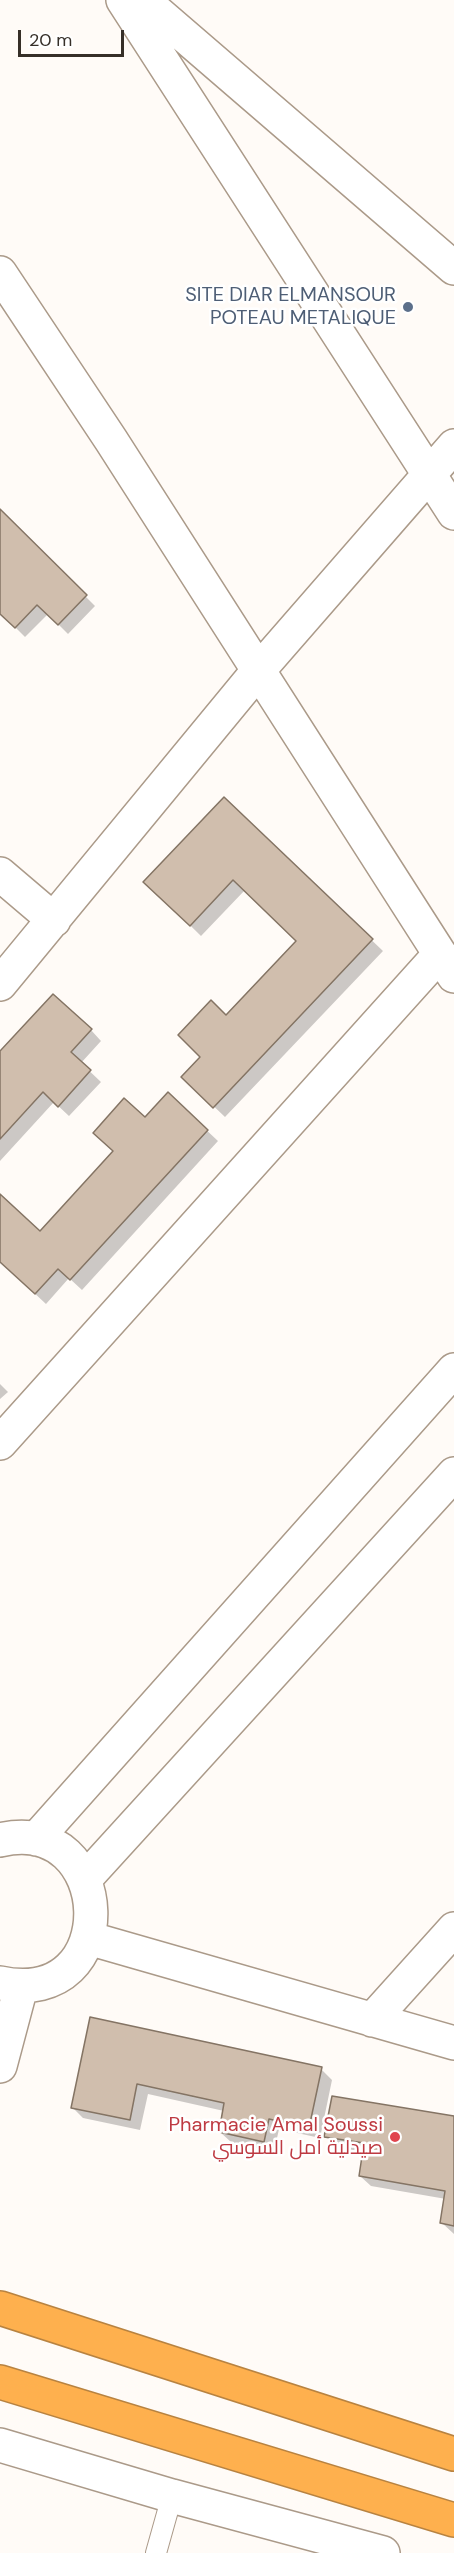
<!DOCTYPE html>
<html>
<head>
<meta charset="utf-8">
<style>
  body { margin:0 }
  #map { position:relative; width:454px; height:2553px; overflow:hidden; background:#fffbf7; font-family:"DM Sans",sans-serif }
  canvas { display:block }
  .scale { position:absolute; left:18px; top:30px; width:106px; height:27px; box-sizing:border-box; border:3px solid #362f28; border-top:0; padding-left:8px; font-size:18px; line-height:21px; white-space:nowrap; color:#362f28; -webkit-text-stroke:4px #fff; paint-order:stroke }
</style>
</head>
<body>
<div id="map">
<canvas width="454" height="2553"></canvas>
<div class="scale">20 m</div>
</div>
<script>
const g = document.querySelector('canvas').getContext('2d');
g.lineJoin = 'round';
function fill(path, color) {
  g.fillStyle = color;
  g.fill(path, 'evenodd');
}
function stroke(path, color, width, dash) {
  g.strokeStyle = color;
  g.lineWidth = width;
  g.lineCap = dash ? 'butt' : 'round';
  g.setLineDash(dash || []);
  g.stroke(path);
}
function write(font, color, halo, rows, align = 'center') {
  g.font = font + ' "DM Sans",Cairo,sans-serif';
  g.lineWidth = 5;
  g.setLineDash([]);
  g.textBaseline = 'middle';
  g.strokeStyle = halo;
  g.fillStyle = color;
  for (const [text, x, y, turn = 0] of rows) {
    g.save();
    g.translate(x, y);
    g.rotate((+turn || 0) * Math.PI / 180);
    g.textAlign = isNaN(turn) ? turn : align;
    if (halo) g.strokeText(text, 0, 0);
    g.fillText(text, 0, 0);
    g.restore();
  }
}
fill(new Path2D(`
  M0 511 95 606 68 634 48 614 25 637 0 612Z
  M224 799 383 951 225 1117 183 1077 202 1057 226 1017 298 941 245 890 201 936 146 882Z
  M91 1030 101 1041 81 1063 101 1082 69 1116 54 1102 0 1161V1053Z
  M168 1094 218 1141 82 1290 69 1278 46 1304 0 1261V1196L40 1233Z
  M0 1384 8 1392 0 1399Z
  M91 2019 321 2069 332 2080 320 2138 279 2129 274 2152 231 2142 220 2132 224 2111 148 2094 140 2130 83 2118 72 2107Z
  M454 2118V2234L442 2223 446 2199 371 2186 360 2176 364 2152 337 2147 326 2136Z`), '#0003');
const building = new Path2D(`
  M0 509 87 595 58 625 37 605 15 628 0 614Z
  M224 797 373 939 213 1108 181 1077 200 1057 178 1035 211 1000 226 1015 296 941 233 880 190 926 143 882Z
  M53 994 92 1029 71 1052 91 1070 58 1107 43 1092 0 1139V1051Z
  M168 1092 208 1130 70 1280 58 1269 35 1294 0 1262V1194L40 1231 113 1151 93 1133 124 1098 145 1117Z
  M90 2017 322 2067 309 2128 269 2119 264 2142 219 2132 224 2103 137 2084 130 2120 71 2108Z
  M332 2096 454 2116V2226L440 2223 445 2191 359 2176 364 2143 324 2137Z`);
fill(building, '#d0bead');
stroke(building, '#847464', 1.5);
const lane = new Path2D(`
  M156 2553 172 2496`);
const street = new Path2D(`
  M123 0 454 513
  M143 0 454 268
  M0 273 111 440 454 976
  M0 874 54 920
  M0 984 258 671 454 446
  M0 1443 440 954
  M36 1839 454 1370
  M0 1840C116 1812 126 2010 0 1983
  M85 1879 454 1474
  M88 1938 454 2043
  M372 2020 454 1929
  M0 2066 21 1987
  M0 2445 172 2496 383 2553`);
const highway = new Path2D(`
  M0 2308 454 2454
  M0 2382 454 2520`);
stroke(lane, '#ab9a89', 22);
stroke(street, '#ab9a89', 36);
stroke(highway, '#b88341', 36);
stroke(lane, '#fff', 20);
stroke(street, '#fff', 33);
stroke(highway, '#feb04e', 33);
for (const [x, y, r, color] of [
  [408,307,6,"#5c6f8a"],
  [395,2137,6,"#e0444e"]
]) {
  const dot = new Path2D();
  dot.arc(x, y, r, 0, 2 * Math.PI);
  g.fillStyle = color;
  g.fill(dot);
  stroke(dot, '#fff', 2);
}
write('20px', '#4e5e75', '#fff', [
  ["SITE DIAR ELMANSOUR",396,296],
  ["POTEAU METALIQUE",396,319]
], 'right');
write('20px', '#be3a42', '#fff', [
  ["Pharmacie Amal Soussi",383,2126],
  ["صيدلية أمل السوسي",383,2149]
], 'right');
</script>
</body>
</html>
